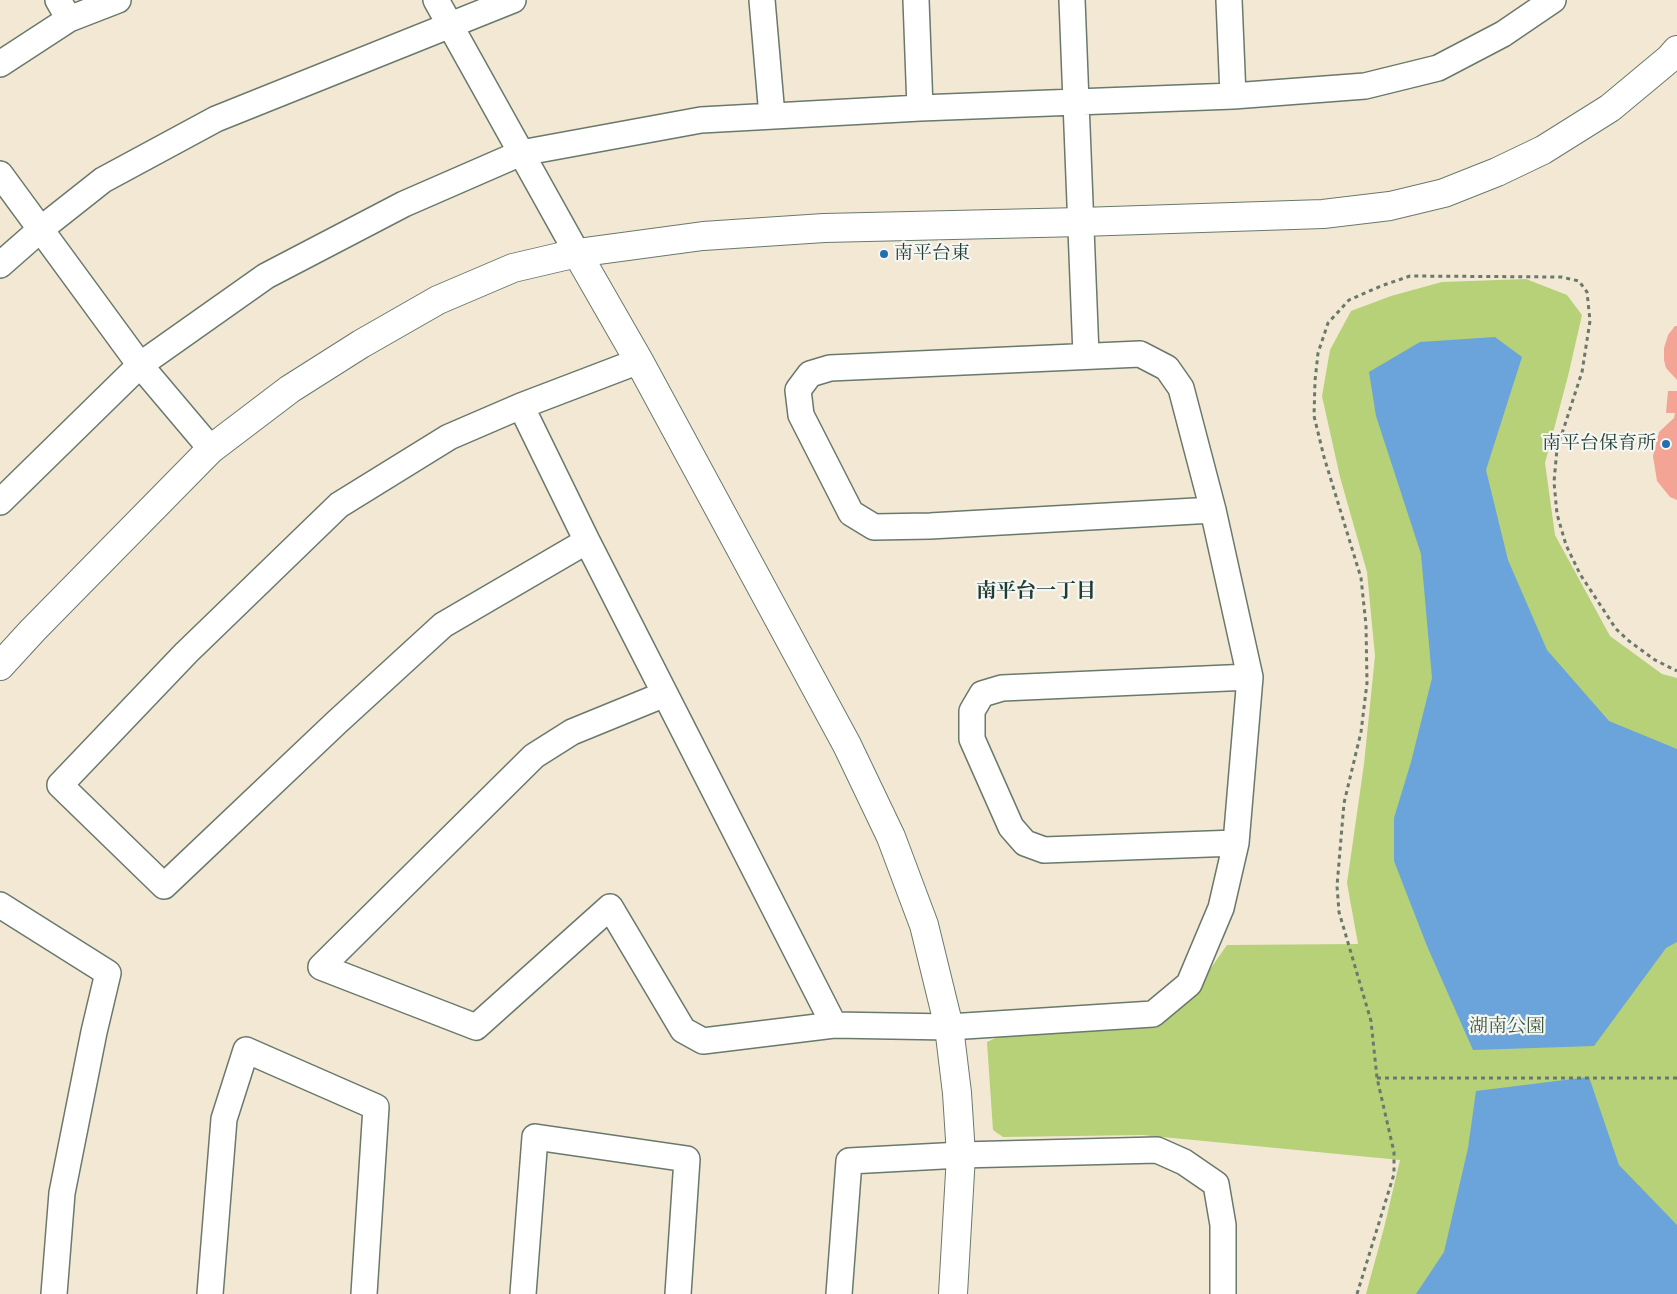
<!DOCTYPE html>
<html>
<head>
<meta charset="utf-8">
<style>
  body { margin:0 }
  canvas { display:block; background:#f2e8d3 }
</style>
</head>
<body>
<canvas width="1677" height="1294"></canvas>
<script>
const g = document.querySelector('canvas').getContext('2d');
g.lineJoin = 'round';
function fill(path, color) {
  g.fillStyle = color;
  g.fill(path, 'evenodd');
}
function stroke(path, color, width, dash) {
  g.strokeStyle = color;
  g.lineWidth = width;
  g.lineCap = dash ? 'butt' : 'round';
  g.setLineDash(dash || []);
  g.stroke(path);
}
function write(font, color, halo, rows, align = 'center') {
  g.font = font + ' "EB Garamond","Noto Serif JP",serif';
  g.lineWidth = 4.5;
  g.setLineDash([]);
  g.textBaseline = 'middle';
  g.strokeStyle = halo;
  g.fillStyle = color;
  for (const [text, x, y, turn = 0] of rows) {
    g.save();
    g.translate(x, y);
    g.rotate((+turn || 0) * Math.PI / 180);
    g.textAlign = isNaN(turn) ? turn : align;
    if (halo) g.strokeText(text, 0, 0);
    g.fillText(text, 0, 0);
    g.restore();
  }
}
fill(new Path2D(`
  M1526 279 1567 295 1582 315 1568 376 1545 463 1555 535 1610 636 1662 674 1677 678V1294H1366L1384 1228 1400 1160 1142 1135 1003 1137 993 1130 987 1042 998 1037 1104 1030 1144 1024 1199 985 1227 945 1358 944 1347 883 1364 764 1375 656 1367 572 1340 477 1322 396 1330 350 1351 311 1391 296 1442 282Z`), '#b6d177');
fill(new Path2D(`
  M1495 337 1522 357 1486 470 1508 560 1547 650 1609 721 1677 749V942L1666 948 1594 1046 1473 1050 1427 946 1394 861V818L1411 762 1432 678 1421 554 1376 416 1369 372 1420 342Z
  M1589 1077 1619 1165 1677 1225V1294H1416L1444 1252 1468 1148 1476 1091Z`), '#6aa4da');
fill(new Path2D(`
  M1675 326H1677V380L1666 368 1664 360V348L1668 335Z
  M1668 391H1677V500L1670 497 1657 481 1653 456 1659 432 1674 418 1675 413H1666Z`), '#f4a494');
const street = new Path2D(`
  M58 0 69 19
  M436 0 577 253
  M762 0 772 116
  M916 0 920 108
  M1072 0 1076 102 1233 96 1229 0
  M0 64 69 19 118 0
  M1233 96 1365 86 1438 68 1503 34 1553 0
  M0 174 140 365 211 449
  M0 265 41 229 103 180 216 119 513 0
  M521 406 587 541 834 1025 949 1027 1153 1014 1189 984 1221 908 1236 843 1250 677 1213 510 1181 388 1167 368 1140 354 830 368 810 374 798 390 801 415 851 513 874 527 930 526 1213 510
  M0 502 140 365 266 276 404 204 521 153 701 120 920 108 1076 102 1086 355
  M587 541 443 625 337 722 164 886 60 785 186 653 339 505 449 437 521 406 639 361
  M665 694 572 732 534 756 321 967 476 1027 610 907 683 1030 703 1041 834 1025
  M1236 843 1044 850 1025 843 1011 827 972 739V711L982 694 1002 688 1250 677
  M0 905 108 973 94 1032 62 1193 54 1294
  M210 1294 224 1119 246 1050 376 1107 364 1294
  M523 1294 535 1137 687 1159 678 1294
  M839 1294 849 1161 961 1155 1157 1150 1184 1162 1216 1184 1223 1225V1294`);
const secondary = new Path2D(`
  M577 253 639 361 847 745 891 837 924 925 949 1027 957 1093 961 1155 953 1294
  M0 666 33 630 211 449 290 389 361 344 438 300 513 268 577 253 703 236 824 228 1081 222 1323 214 1390 206 1444 193 1497 172 1543 150 1610 108 1670 58 1677 50`);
stroke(street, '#69796c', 28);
stroke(secondary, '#69796c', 30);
stroke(new Path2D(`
  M1377 1078H1677
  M1357 1294 1394 1174V1152L1377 1078 1371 1021 1339 912 1337 886 1344 803 1361 732 1367 683 1366 625 1361 578 1324 457 1314 416 1315 381 1318 353 1328 323 1349 300 1381 286 1410 276 1561 277 1579 281 1587 292 1590 321 1582 372 1557 449 1554 482 1557 514 1566 545 1580 574 1616 629 1629 641 1655 660 1677 671`), '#69796c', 3, [4, 4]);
stroke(street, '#fff', 25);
stroke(secondary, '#fff', 28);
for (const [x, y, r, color] of [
  [884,254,5,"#1f6fb2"],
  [1666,444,5,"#1f6fb2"]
]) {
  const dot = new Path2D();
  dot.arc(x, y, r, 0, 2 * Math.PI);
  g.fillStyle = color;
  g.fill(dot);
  stroke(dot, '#f6f6f2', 2);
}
write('19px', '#1f3d34', '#f6f6f2', [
  ["南平台東",894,254],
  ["南平台保育所",1656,444,"right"]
], 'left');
write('19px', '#3d5b41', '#f6f6f2', [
  ["湖南公園",1507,1027]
]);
write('bold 20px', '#1f3d34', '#f6f6f2', [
  ["南平台一丁目",1036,592]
]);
</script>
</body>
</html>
